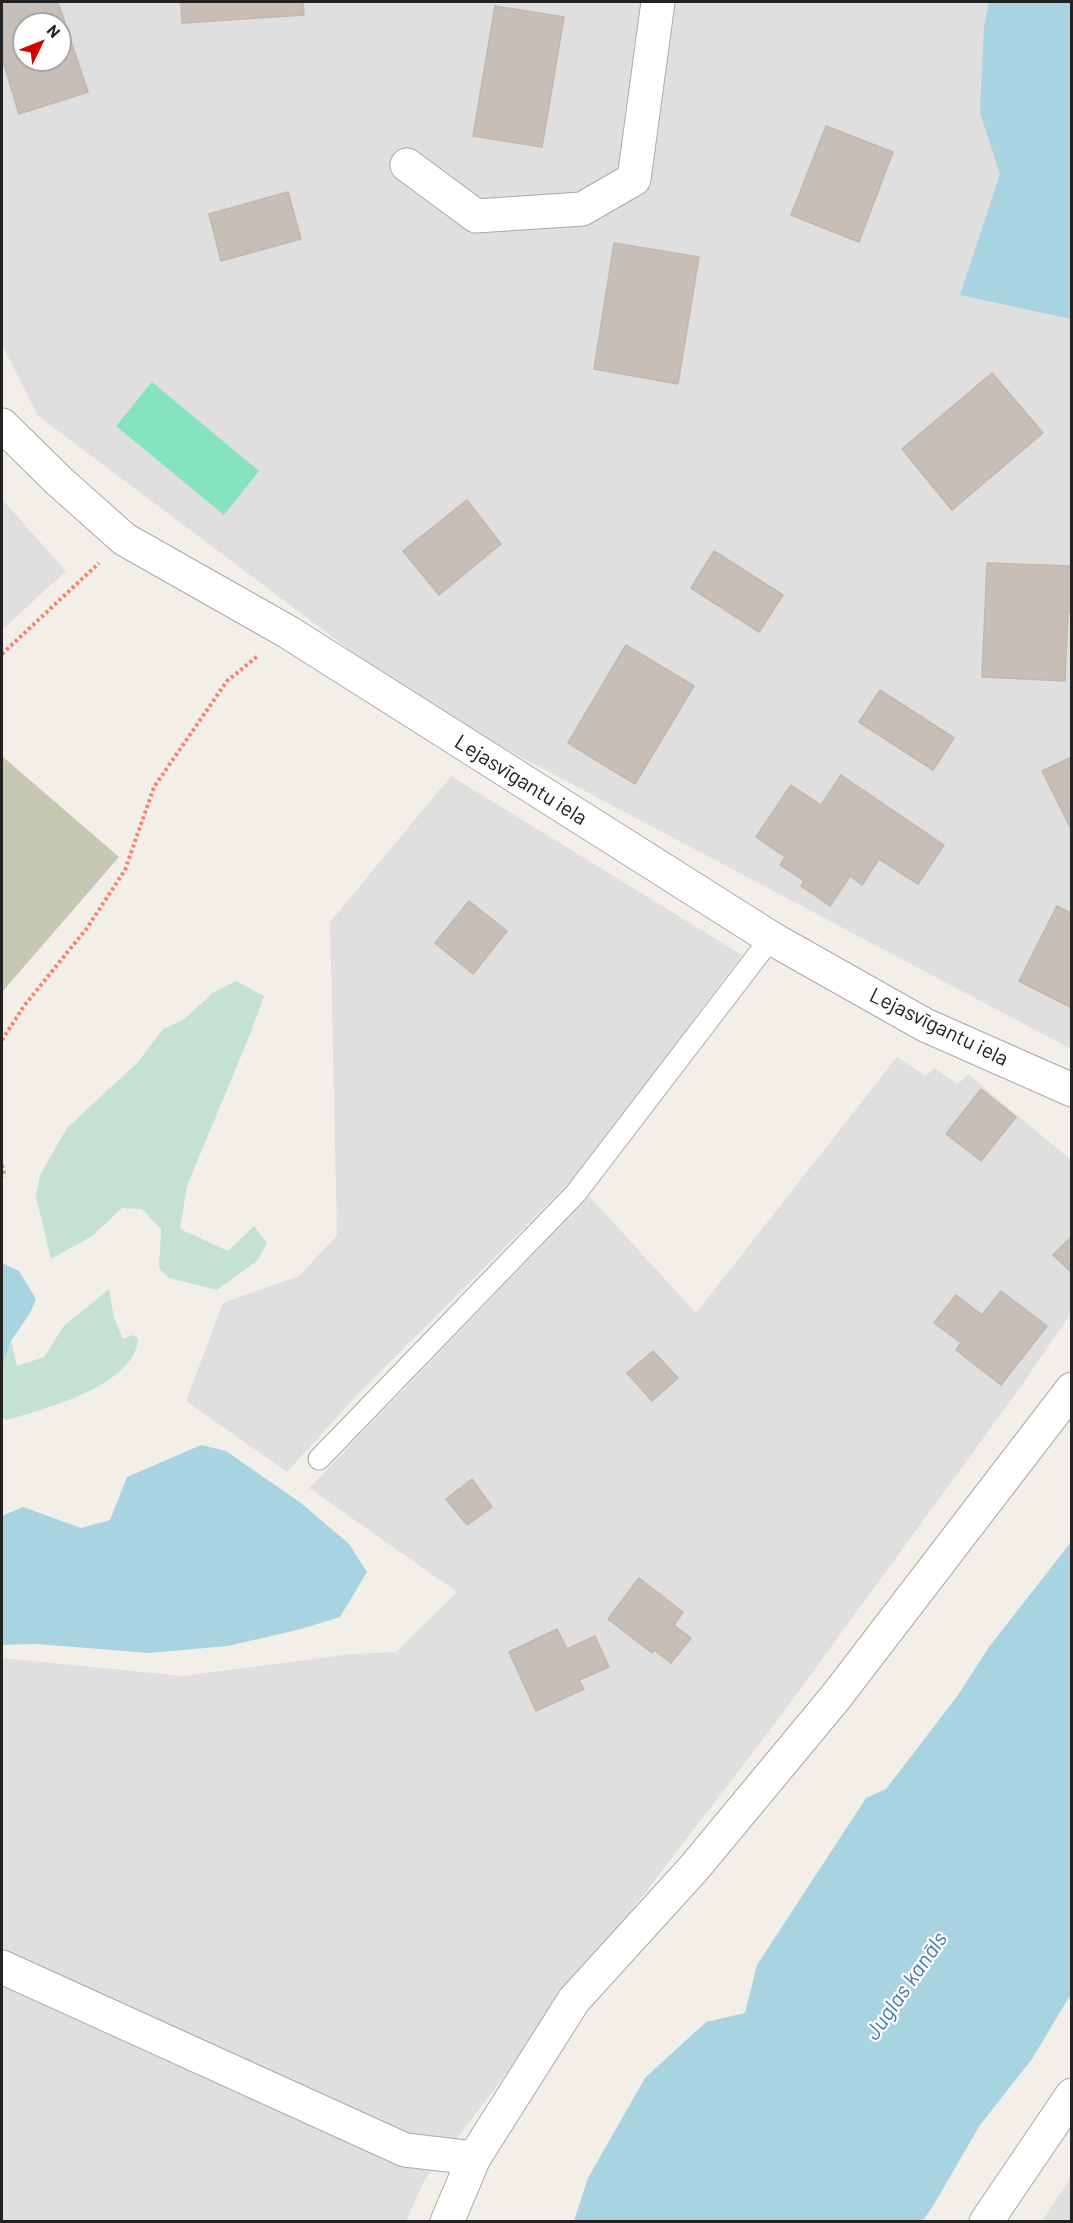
<!DOCTYPE html>
<html>
<head>
<meta charset="utf-8">
<style>
  body { margin:0 }
  #map { position:relative; width:1073px; height:2223px; overflow:hidden; background:#f2efe9; font-family:Barlow,sans-serif }
  canvas { display:block }
  .frame { position:absolute; inset:0; border:3px solid #222; pointer-events:none }
  .north { position:absolute; left:12px; top:12px; width:60px; height:60px; box-sizing:border-box; background:#fff; border:2px solid #a7a7a7; border-radius:50%; rotate:47deg; font-size:16px; font-weight:700; line-height:24px; text-align:center; color:#222 }
  .north::after { content:''; display:block; margin:auto; width:21px; height:27px; background:#d40300; clip-path:polygon(50% 0,100% 100%,50% 72%,0 100%) }
</style>
</head>
<body>
<div id="map">
<canvas width="1073" height="2223"></canvas>
<div class="frame"></div>
<div class="north">N</div>
</div>
<script>
const g = document.querySelector('canvas').getContext('2d');
g.lineJoin = 'round';
function fill(path, color) {
  g.fillStyle = color;
  g.fill(path, 'evenodd');
}
function stroke(path, color, width, dash) {
  g.strokeStyle = color;
  g.lineWidth = width;
  g.lineCap = dash ? 'butt' : 'round';
  g.setLineDash(dash || []);
  g.stroke(path);
}
function write(font, color, halo, rows, align = 'center') {
  g.font = font + ' Barlow,sans-serif';
  g.lineWidth = 4.5;
  g.setLineDash([]);
  g.textBaseline = 'middle';
  g.strokeStyle = halo;
  g.fillStyle = color;
  for (const [text, x, y, turn = 0] of rows) {
    g.save();
    g.translate(x, y);
    g.rotate((+turn || 0) * Math.PI / 180);
    g.textAlign = isNaN(turn) ? turn : align;
    if (halo) g.strokeText(text, 0, 0);
    g.fillText(text, 0, 0);
    g.restore();
  }
}
fill(new Path2D(`
  M2 2H1071V1049L423 705 38 416 2 345ZM24 24H60V60H24Z
  M2 499 66 571 2 630Z
  M451 776 742 955 583 1169 359 1393 287 1472 186 1401 223 1303 299 1276 337 1235 330 922Z
  M897 1057 926 1076 934 1068 958 1084 968 1074 1071 1160V1313L1022 1385 777 1721 424 2181 406 2221H2V1658L183 1676 351 1654 396 1652 457 1592 309 1488 589 1196 696 1313Z
  M1071 2177V2221H1042Z`), '#e0dfdf');
fill(new Path2D(`
  M2 756 119 857 2 992Z`), '#c7c8b3');
fill(new Path2D(`
  M236 981 264 996 251 1032 187 1186 180 1229 228 1251 254 1226 267 1243 258 1260 217 1290 169 1278 159 1268 161 1229 142 1209 122 1208 92 1236 51 1259 36 1197 40 1175 67 1128 138 1062 163 1029 183 1020 214 992Z
  M109 1289 114 1318 123 1339 132 1335 138 1338C137 1385 43 1410 6 1420L2 1417V1366L11 1341 17 1366 44 1357 63 1327Z`), '#c5e1d4');
fill(new Path2D(`
  M152 382 259 471 224 515 116 426Z`), '#85e3c0');
fill(new Path2D(`
  M989 2H1071V319L960 295 1000 174 980 113 984 26Z
  M2 1263 19 1271 36 1299 30 1313 11 1341 2 1366Z
  M201 1445 226 1451 301 1503 349 1544 367 1572 340 1617 301 1629 228 1646 149 1653 37 1644 2 1645V1516L23 1507 81 1528 110 1520 127 1477Z
  M1071 1542V1994L1032 2059 980 2125 933 2206 922 2222 574 2221 588 2178 645 2078 706 2022 745 2013 757 1965 866 1798 886 1789 958 1695 989 1647Z`), '#a8d3e1');
const building = new Path2D(`
  M2 2H58L88 92 19 114 2 58ZM24 24H60V60H24Z
  M181 2H303L304 15 182 23Z
  M495 6 564 17 542 147 473 136Z
  M826 126 893 152 859 242 791 215Z
  M288 192 301 239 221 261 209 214Z
  M614 243 699 257 678 384 594 369Z
  M992 373 1043 433 952 510 902 449Z
  M467 500 501 544 439 595 403 551Z
  M714 551 783 595 759 632 691 588Z
  M987 563 1072 566V612H1068L1065 681 982 677Z
  M626 645 694 686 635 784 568 743Z
  M880 690 954 738 933 770 859 722Z
  M1072 757V831L1042 771Z
  M841 775 944 845 918 884 879 859 862 885 850 876 830 906 801 886 804 881 780 865 785 857 756 837 791 785 821 805Z
  M469 901 507 931 473 974 435 943Z
  M1057 906 1072 914V1008L1019 981Z
  M981 1089 1016 1117 981 1161 946 1134Z
  M1072 1236V1272H1071L1053 1255Z
  M1001 1291 1047 1326 1001 1385 956 1350 961 1343 934 1323 956 1295 982 1315Z
  M653 1351 678 1378 652 1401 627 1373Z
  M472 1479 492 1507 467 1525 446 1499Z
  M639 1578 683 1612 674 1625 691 1638 671 1663 654 1650 652 1653 608 1619Z
  M557 1629 567 1649 595 1636 609 1667 579 1680 584 1689 536 1711 509 1652Z`);
fill(building, '#c7bfb7');
stroke(building, '#c5b6aa', 1.5);
const service = new Path2D(`
  M319 1459 576 1193 771 938`);
const minor = new Path2D(`
  M407 165 476 216 582 209 634 179 658 2
  M2 425 59 481 124 539 288 632 771 938 925 1025 1072 1090
  M2 1967 405 2150 474 2158
  M447 2222 474 2158 574 2000 694 1868 835 1698 1072 1389`);
const tertiary = new Path2D(`
  M986 2222 1072 2095`);
stroke(service, '#a9a9a9', 23);
stroke(minor, '#a9a9a9', 35);
stroke(tertiary, '#a9a9a9', 35);
stroke(new Path2D(`
  M2 654 99 563
  M2 1040 24 1006 87 928 125 870 154 787 227 681 259 655
  M2 1165 5 1177`), '#fe7f6e', 4, [3, 3]);
stroke(service, '#fff', 21);
stroke(minor, '#fff', 33);
stroke(tertiary, '#fff', 33);
write('21px', '#222', '#fff', [
  ["Lejasvīgantu iela",521,780,32],
  ["Lejasvīgantu iela",939,1027,26]
]);
write('italic 22px', '#4779ae', '#fff', [
  ["Juglas kanāls",906,1986,-55]
]);
</script>
</body>
</html>
